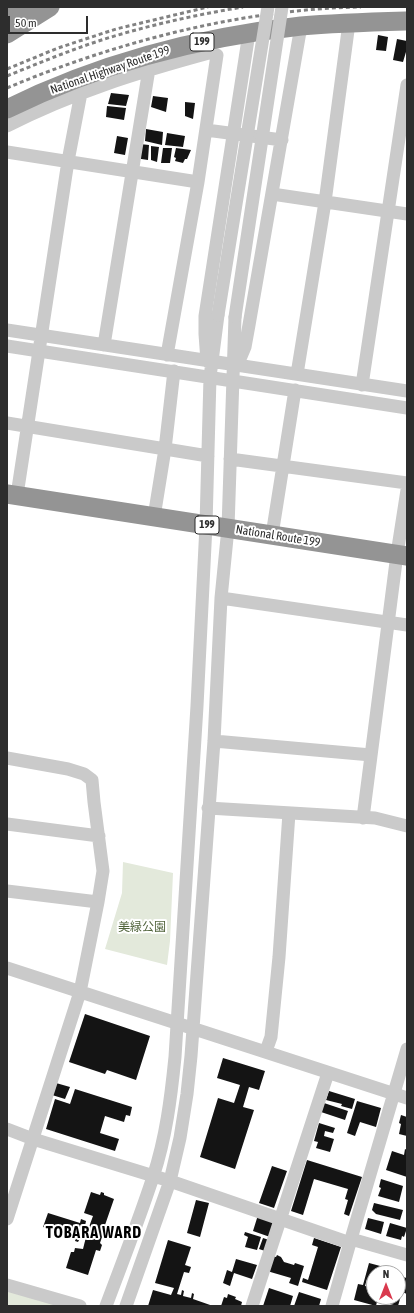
<!DOCTYPE html>
<html>
<head>
<meta charset="utf-8">
<style>
  body { margin:0 }
  #map { position:relative; width:414px; height:1313px; overflow:hidden; background:#fff; font-family:"Asap Condensed",sans-serif }
  canvas { display:block }
  .frame { position:absolute; inset:0; border:8px solid #2d2d2d; pointer-events:none }
  .north { position:absolute; left:366px; top:1265px; width:40px; height:40px; box-sizing:border-box; background:#fff; border:1px solid #ababab; border-radius:50%; rotate:0deg; font-size:11px; font-weight:700; line-height:16px; text-align:center; color:#2d2d2d }
  .north::after { content:''; display:block; margin:auto; width:14px; height:18px; background:#d9394d; clip-path:polygon(50% 0,100% 100%,50% 72%,0 100%) }
  .scale { position:absolute; left:8px; top:16px; width:80px; height:18px; box-sizing:border-box; border:2px solid #2d2d2d; border-top:0; padding-left:5px; font-size:12px; line-height:14px; white-space:nowrap; color:#2d2d2d; -webkit-text-stroke:3px #fff; paint-order:stroke }
</style>
</head>
<body>
<div id="map">
<canvas width="414" height="1313"></canvas>
<div class="frame"></div>
<div class="north">N</div>
<div class="scale">50 m</div>
</div>
<script>
const g = document.querySelector('canvas').getContext('2d');
g.lineJoin = 'round';
function fill(path, color) {
  g.fillStyle = color;
  g.fill(path, 'evenodd');
}
function stroke(path, color, width, dash) {
  g.strokeStyle = color;
  g.lineWidth = width;
  g.lineCap = dash ? 'butt' : 'round';
  g.setLineDash(dash || []);
  g.stroke(path);
}
function write(font, color, halo, rows, align = 'center') {
  g.font = font + ' "Asap Condensed","Noto Sans JP",sans-serif';
  g.lineWidth = 4;
  g.setLineDash([]);
  g.textBaseline = 'middle';
  g.strokeStyle = halo;
  g.fillStyle = color;
  for (const [text, x, y, turn = 0] of rows) {
    g.save();
    g.translate(x, y);
    g.rotate((+turn || 0) * Math.PI / 180);
    g.textAlign = isNaN(turn) ? turn : align;
    if (halo) g.strokeText(text, 0, 0);
    g.fillText(text, 0, 0);
    g.restore();
  }
}
fill(new Path2D(`
  M123 862 173 873 170 941 167 965 105 949 122 893Z
  M7 1291 59 1306H7Z`), '#e3e9db');
fill(new Path2D(`
  M378 35 388 37 386 51 376 50Z
  M397 39 407 41V52H406L403 62 393 60Z
  M111 93 129 95 126 106 108 104Z
  M153 96 168 98 166 112 151 107Z
  M185 102 195 103 193 119 185 116Z
  M107 106 126 108 124 120 106 117Z
  M146 129 163 132 162 145 145 141Z
  M167 133 185 136 183 147 165 145Z
  M117 136 128 138 125 155 114 153Z
  M140 144 149 145 148 160 135 158Z
  M151 146 159 147 157 162 151 160Z
  M163 148H172L170 163H161Z
  M176 148 191 150 187 159H185L183 163 175 161 176 158 174 157Z
  M85 1014 150 1036 136 1080 107 1070 105 1074 69 1062Z
  M223 1058 265 1071 259 1090 249 1087 243 1107 254 1110 235 1169 200 1157 218 1098 234 1103 240 1085 217 1078Z
  M56 1083 70 1087 65 1099 52 1095Z
  M75 1089 132 1107 130 1116 126 1115 124 1122 105 1116 100 1133 119 1139 115 1151 46 1129 55 1099 70 1104Z
  M329 1091 355 1099 352 1109 341 1106 342 1104 326 1100Z
  M357 1101 381 1108 376 1127 360 1122 355 1136 347 1133Z
  M324 1103 348 1111 345 1120 321 1112Z
  M401 1115 407 1117V1136L399 1134 401 1124 399 1123Z
  M319 1123 335 1128 333 1133 325 1131 324 1136 334 1139 330 1152 316 1148 318 1142 314 1141Z
  M405 1149 407 1150V1177L386 1170 392 1151 404 1155Z
  M307 1160 362 1177 349 1216 344 1214 348 1200 345 1199 348 1189 314 1179 303 1215 291 1211Z
  M272 1166 287 1171 274 1208 259 1203Z
  M381 1179 403 1186 399 1202 378 1196 381 1188 379 1187Z
  M91 1192 100 1195 101 1192 104 1193V1195L114 1199 105 1225 107 1226 106 1232 103 1234 100 1243 102 1245 100 1251 96 1250 88 1275 66 1268 71 1252H74L75 1248 83 1249 86 1237 81 1236 78 1242 75 1241 76 1237 43 1227 48 1213 80 1223 81 1219 86 1221 85 1226 89 1227 93 1216 84 1213Z
  M196 1200 209 1203 200 1237 187 1233Z
  M374 1203 403 1210 400 1220 376 1214 372 1210Z
  M258 1215 274 1223 270 1237 253 1231Z
  M368 1218 384 1222 381 1234 365 1229Z
  M390 1223 407 1228 404 1237 402 1236 401 1240 386 1236Z
  M245 1232 261 1237 257 1250 245 1247 248 1237 244 1235Z
  M263 1238 269 1240 265 1251 259 1249Z
  M314 1238 341 1247 327 1290 302 1282 303 1278 308 1280 318 1247 312 1245Z
  M168 1240 191 1247 185 1265 191 1267 189 1273 184 1272 177 1294 181 1295 182 1290 184 1291 183 1296 191 1298 192 1293 194 1294 193 1299 213 1306H148L153 1290 171 1295 174 1288 155 1283Z
  M277 1255 281 1257 284 1262 294 1265 295 1263 304 1266 298 1286 289 1283 291 1278 267 1271 272 1256 276 1257Z
  M236 1259 257 1265 252 1279 234 1273 230 1286 223 1283 227 1270 232 1272Z
  M369 1263 384 1267 382 1273H374V1281L367 1279 365 1286 374 1288V1297H378L376 1306 354 1300 358 1284 363 1285Z
  M398 1276 407 1278V1294L402 1292 398 1306 381 1302 383 1297H398Z
  M269 1288 293 1296 290 1306H263Z
  M299 1292 321 1299 319 1306H294Z
  M228 1294 236 1297 235 1299 242 1302 241 1306H221L224 1297 227 1298Z`), '#141414');
stroke(new Path2D(`
  M7 126C71 93 139 72 209 53L217 55 198 182 167 355
  M206 130 282 140
  M7 152 198 182
  M272 194 407 214
  M7 330 407 391
  M104 345 149 69
  M7 346 407 408
  M207 361 205 334V316L249 33
  M237 366 245 347 249 325 301 26
  M297 374 325 202 349 23
  M362 385 407 85
  M7 423 208 456
  M230 459 407 483
  M17 495 68 161 81 93
  M154 517 165 449 174 371
  M272 535 295 390
  M221 598 407 625
  M214 741 371 755
  M7 758 68 769 84 774 92 780 94 802 103 871 98 902 80 992 7 1219
  M208 808 375 818 407 826
  M363 818 397 554 407 490
  M7 824 99 836
  M7 891 98 902
  M7 968 407 1098
  M266 1051 271 1037 279 957 289 813
  M7 1129 33 1139 170 1181 350 1243
  M351 1239 407 1255
  M7 1285 80 1306
  M106 1306C122 1263 139 1220 153 1177 166 1138 171 1097 175 1057L197 706 206 525 210 377 218 315
  M126 1306 170 1181 180 1138 187 1094 191 1056 214 741 221 598 228 528 235 317
  M252 1306 328 1073
  M332 1306 351 1239 407 1049`), '#cacaca', 13);
stroke(new Path2D(`
  M7 17 23 7
  M7 34 50 7
  M7 109C98 64 200 37 301 26 336 23 372 22 407 21
  M7 494 407 556`), '#949494', 19);
stroke(new Path2D(`
  M7 69 58 48 116 29 208 7
  M7 76C44 61 80 46 118 35 159 23 201 14 243 7
  M7 88C116 42 242 9 361 7`), '#828282', 3, [4, 3]);
stroke(new Path2D(`
  M218 315 268 7
  M235 317 282 7`), '#cacaca', 13);
for (const [x, y, w] of [
  [202,42,24],
  [207,525,24]
]) {
  const box = new Path2D();
  box.roundRect(x - w / 2, y - 9, w, 18, 3);
  g.fillStyle = '#fff';
  g.fill(box);
  stroke(box, '#2d2d2d', 1);
}
write('bold 11px', '#2d2d2d', null, [
  ["199",202,42],
  ["199",207,525]
]);
write('12px', '#2d2d2d', '#fff', [
  ["National Highway Route 199",110,70,-19],
  ["National Route 199",278,536,9]
]);
write('12px', '#52653d', '#fff', [
  ["美緑公園",142,927]
]);
g.letterSpacing = '1px';
write('bold 16px', '#000', '#fff', [
  ["TOBARA WARD",94,1233]
]);
g.letterSpacing = '0px';
</script>
</body>
</html>
